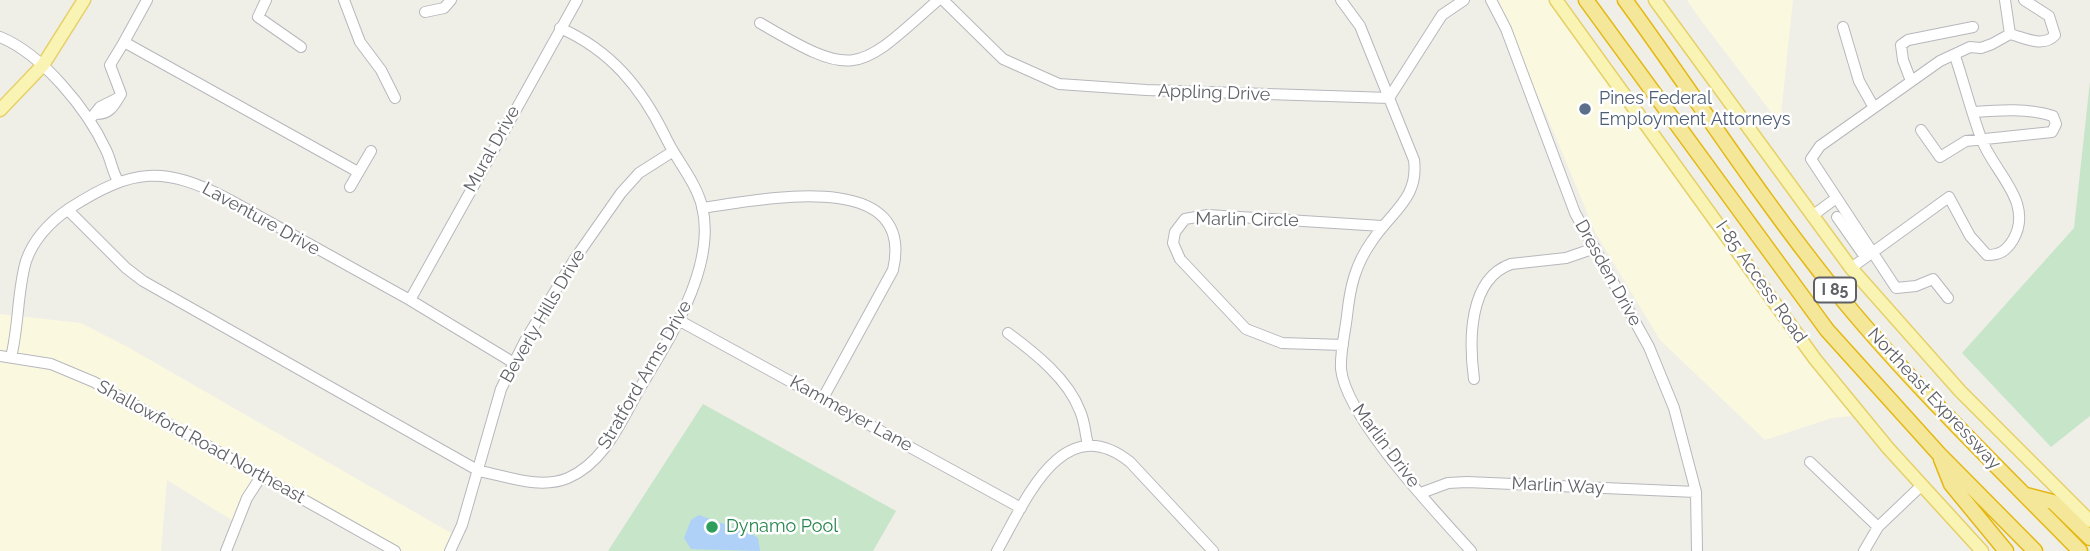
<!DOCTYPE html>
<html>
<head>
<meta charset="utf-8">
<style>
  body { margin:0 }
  canvas { display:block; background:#efeee7 }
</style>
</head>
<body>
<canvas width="2090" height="551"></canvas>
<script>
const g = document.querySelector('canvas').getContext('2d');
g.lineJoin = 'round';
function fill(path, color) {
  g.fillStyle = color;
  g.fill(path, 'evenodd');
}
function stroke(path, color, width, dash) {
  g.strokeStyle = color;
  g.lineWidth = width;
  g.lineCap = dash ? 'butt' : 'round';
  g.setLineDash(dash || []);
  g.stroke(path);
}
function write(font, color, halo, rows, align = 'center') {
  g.font = font + ' Raleway,sans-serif';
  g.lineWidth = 5;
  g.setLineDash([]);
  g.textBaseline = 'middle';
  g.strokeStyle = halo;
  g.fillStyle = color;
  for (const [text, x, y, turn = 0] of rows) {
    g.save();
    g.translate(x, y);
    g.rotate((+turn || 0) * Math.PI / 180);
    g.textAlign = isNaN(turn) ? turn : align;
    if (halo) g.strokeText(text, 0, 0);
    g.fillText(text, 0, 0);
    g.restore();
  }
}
fill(new Path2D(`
  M1488 0H1557L1863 415 1832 418 1765 440 1660 340 1596 234 1546 114Z
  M1687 0H1793L1780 124 1700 19Z
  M0 314 81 323 126 346 458 537 451 551H398L262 476 238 524 167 480 161 551H0Z`), '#fbf8e0');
fill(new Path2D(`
  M2090 81V416L2051 447 1962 353 2074 228Z
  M703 404 896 511 873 551H608Z`), '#c6e5c9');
fill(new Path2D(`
  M699 515 752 534 758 538 760 551 691 549 684 538 691 520Z`), '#afd1f8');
const minor = new Path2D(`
  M266 0 258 17 301 47
  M344 0 360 42 381 70 395 98
  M943 0 1003 59 1059 84 1146 90 1389 98 1442 15 1464 0
  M1341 0 1360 26 1414 160C1419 198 1392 211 1372 241 1355 265 1350 287 1347 316 1345 333 1340 352 1341 369 1346 418 1437 513 1471 551
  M1491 0 1506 29 1575 213 1649 347 1674 408 1696 492 1697 551
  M2005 0 2010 34
  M425 12 444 8 451 0
  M760 23C857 80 857 72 938 0
  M1843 27 1859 81 1873 106
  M2010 34C2025 38 2043 48 2055 35L2049 16 2024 0
  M0 37C42 54 87 109 106 150 111 160 112 171 118 181
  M124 42 147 0
  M1911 81 1903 60 1901 45 1908 40 1973 27
  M96 114C111 114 114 105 121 94L110 65 124 42 358 172
  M92 117 100 107 118 98
  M1921 130 1940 157 1966 141 2052 132 2056 124 2053 116C2028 108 2000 110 1974 112
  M350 187 371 151
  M702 208C758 200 917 166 893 270L823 398
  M68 210 126 268 143 281 479 471C507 476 539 490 568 478 605 462 621 421 640 388 669 339 717 267 702 206 695 180 676 160 665 136 641 87 610 50 560 28
  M1812 216 1835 199
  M1837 217 1865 257
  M1851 268 1949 197 1970 236 1987 255C2000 255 2006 251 2013 240 2035 202 1993 172 1981 138 1971 111 1964 83 1955 56
  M1948 298 1933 279 1916 286 1896 288 1811 159 1820 146 1940 61 1970 47 1981 48 1992 44 2010 34
  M410 300 577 0
  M680 321 1021 508
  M1008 333C1035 353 1068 379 1080 411 1085 422 1085 434 1088 444
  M1343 345 1282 343 1246 329 1180 259 1173 243 1175 232 1185 219 1208 215 1382 226
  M0 356 51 364 94 382 395 551
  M11 357C19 326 17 292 26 261 34 238 51 221 70 208 133 168 163 165 230 200L410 300 514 363
  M1474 379C1469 342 1468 279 1511 264L1566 258 1595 248
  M1810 462 1878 527
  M1421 493 1448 483 1467 482 1696 492
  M226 551 247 498 262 475
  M450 551 462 525 501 389 526 339 574 260 621 193 639 173 672 152
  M997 551C1025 502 1062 408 1130 462L1213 551
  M1864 551 1878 527 1922 485`);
const major = new Path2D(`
  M1556 0 1815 359 1888 448 1982 551
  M1655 0 1851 268 1960 391 2090 521
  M0 110 43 65 84 0`);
const highway = new Path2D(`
  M1586 0 1827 330 1939 454 2035 551
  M1625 0C1695 96 1759 196 1833 288 1909 382 1996 465 2080 551
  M1941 459 1951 484 2006 551
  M2026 495 2053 502 2090 538`);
stroke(minor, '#b7b8bd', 12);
stroke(major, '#e6d069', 15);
stroke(highway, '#e4b813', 17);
stroke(minor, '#fff', 10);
stroke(major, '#f9f4b3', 12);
stroke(highway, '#f5e799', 14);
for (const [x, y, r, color] of [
  [1585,109,7,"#5c6f8a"],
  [712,527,7,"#2e9e5b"]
]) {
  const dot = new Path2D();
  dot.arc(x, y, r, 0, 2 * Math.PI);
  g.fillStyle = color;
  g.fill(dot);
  stroke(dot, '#fff', 2.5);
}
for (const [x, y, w] of [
  [1835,290,42]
]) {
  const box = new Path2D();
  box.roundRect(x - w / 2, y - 12.5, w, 25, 5);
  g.fillStyle = '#fff';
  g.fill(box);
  stroke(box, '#5f6166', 2);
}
write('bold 16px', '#5f6166', null, [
  ["I 85",1835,290]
]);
write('18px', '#5f6166', '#fff', [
  ["Appling Drive",1214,93,2],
  ["Mural Drive",492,149,-61],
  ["Laventure Drive",261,219,29],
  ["Marlin Circle",1247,220,1],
  ["Dresden Drive",1608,273,61],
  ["I-85 Access Road",1761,282,55],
  ["Beverly Hills Drive",543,316,-60],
  ["Stratford Arms Drive",645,375,-60],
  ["Northeast Expressway",1934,399,47],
  ["Kammeyer Lane",851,414,29],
  ["Shallowford Road Northeast",201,442,29],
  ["Marlin Drive",1386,446,53],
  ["Marlin Way",1558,486,3]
]);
write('18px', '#4e5e75', '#fff', [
  ["Pines Federal",1599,99],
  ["Employment Attorneys",1599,120]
], 'left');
write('18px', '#27864d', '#fff', [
  ["Dynamo Pool",726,527]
], 'left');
</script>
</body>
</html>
